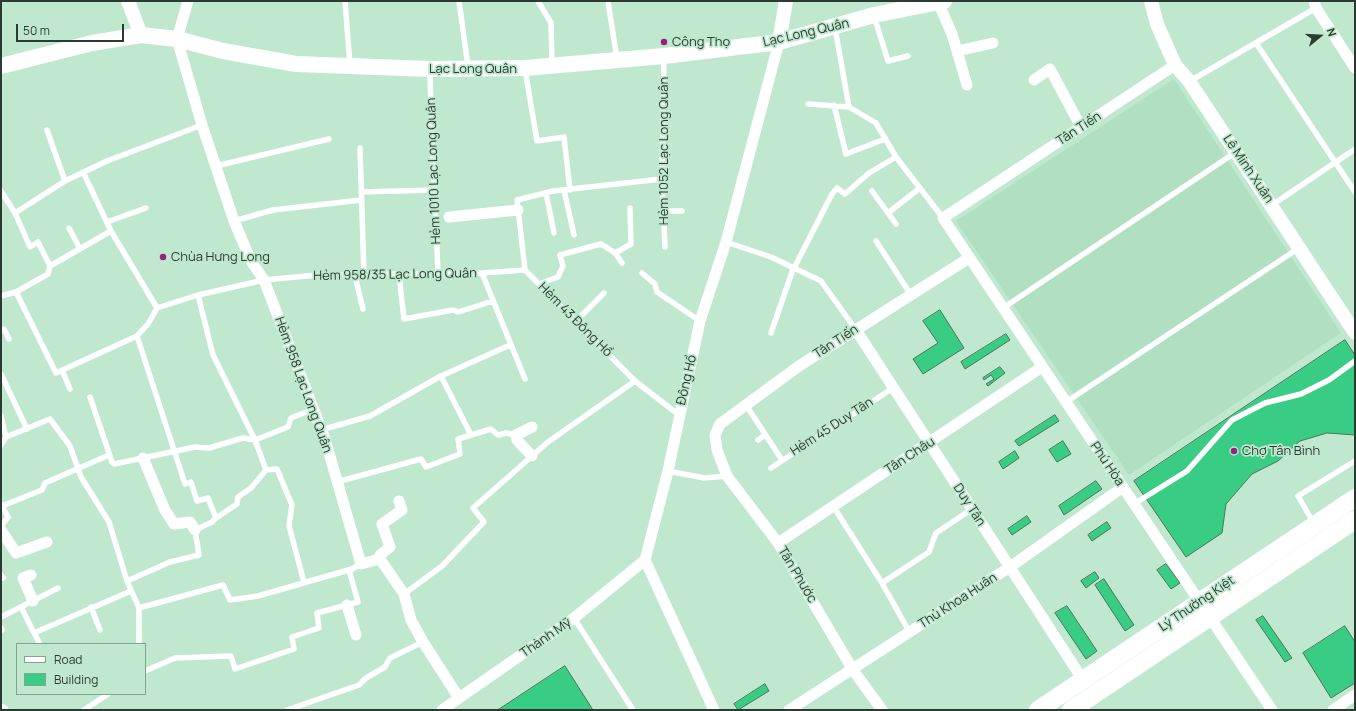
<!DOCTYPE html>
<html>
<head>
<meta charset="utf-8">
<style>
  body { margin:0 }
  #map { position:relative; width:1356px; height:711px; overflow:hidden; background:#bfe8ce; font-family:Manrope,sans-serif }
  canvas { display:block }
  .frame { position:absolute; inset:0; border:2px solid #2b3b31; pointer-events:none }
  .legend { position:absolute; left:16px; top:643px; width:130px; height:52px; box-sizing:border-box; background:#bfe8ce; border:1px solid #84a38f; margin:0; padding:5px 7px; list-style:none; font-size:12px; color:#2b3b31 }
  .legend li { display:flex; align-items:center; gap:8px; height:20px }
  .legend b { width:20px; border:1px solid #84a38f }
  .north { position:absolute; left:1300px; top:16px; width:40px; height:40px; -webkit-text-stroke:3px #bfe8ce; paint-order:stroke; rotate:72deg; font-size:11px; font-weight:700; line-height:16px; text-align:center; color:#2b3b31 }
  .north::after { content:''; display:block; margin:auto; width:14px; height:18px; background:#2b3b31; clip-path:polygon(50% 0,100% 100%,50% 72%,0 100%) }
  .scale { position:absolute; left:16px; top:24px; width:108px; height:18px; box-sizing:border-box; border:2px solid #2b3b31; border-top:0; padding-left:5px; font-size:12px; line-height:14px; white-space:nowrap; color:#2b3b31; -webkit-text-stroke:3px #bfe8ce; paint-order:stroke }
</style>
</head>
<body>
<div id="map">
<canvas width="1356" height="711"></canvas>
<div class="frame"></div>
<ul class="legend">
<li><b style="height:5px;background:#fff"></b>Road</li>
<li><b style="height:11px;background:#38cc84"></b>Building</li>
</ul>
<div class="north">N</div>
<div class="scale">50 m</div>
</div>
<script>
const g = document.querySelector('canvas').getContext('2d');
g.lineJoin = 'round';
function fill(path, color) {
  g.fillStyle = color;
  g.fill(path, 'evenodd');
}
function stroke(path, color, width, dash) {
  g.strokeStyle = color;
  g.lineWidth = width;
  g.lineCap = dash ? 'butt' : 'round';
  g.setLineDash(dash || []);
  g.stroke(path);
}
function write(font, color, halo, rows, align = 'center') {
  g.font = font + ' Manrope,sans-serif';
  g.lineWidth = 3.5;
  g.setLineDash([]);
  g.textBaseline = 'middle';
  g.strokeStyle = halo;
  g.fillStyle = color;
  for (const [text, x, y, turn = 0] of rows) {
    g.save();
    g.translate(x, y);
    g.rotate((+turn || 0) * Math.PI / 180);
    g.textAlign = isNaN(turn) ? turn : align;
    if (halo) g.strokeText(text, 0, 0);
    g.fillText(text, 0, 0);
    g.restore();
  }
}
fill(new Path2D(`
  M1174 79 1341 333 1129 475 956 221Z`), '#b0e0c1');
const building = new Path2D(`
  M940 310 964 348 923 374 913 359 938 343 923 321Z
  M1006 334 1010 340 965 369 961 362Z
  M1345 340 1355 355V435L1327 433 1300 441 1278 461 1252 474 1226 504 1222 533 1186 557 1134 481Z
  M1000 367 1005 373 988 386 986 384 994 379 991 375 984 380 983 378Z
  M1055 415 1059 421 1019 446 1015 441Z
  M1063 441 1071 454 1057 462 1049 450Z
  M1015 451 1019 458 1003 469 999 462Z
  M1096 481 1102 489 1064 515 1059 506Z
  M1027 516 1031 522 1012 535 1008 529Z
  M1107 522 1111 528 1092 541 1088 535Z
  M1166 564 1180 583 1171 589 1157 570Z
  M1095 572 1099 578 1086 588 1081 581Z
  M1104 579 1134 625 1125 631 1095 585Z
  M1067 606 1097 651 1086 659 1055 613Z
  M1263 616 1292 658 1285 662 1256 620Z
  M1345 626 1355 642V683L1331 698 1303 653Z
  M565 666 593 710H498Z
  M765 684 769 691 738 710 734 704Z`);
fill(building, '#38cc84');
stroke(building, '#4f745d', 1);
stroke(new Path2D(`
  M345 1 350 65
  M459 1 468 66
  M538 1 551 23 552 65
  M608 1 617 59
  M874 16 888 61 908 56
  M835 28 849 107 876 123 896 157 943 218
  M1256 43 1355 192
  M664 58 662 179 665 247
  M525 69 537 141 564 137 570 190
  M430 70 431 113 438 273
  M1190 81 1316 8
  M808 104 849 107
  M834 105 846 154 885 139
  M47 130 65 181
  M360 148 364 276
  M216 166 329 139
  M83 172 111 231 157 308
  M662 179 553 191 517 200 525 270 635 381 679 415
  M564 190 574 235
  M1 191 15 213 30 247 38 242 50 266 48 274 16 292 56 373 137 336 148 324 157 308 198 295 264 280 317 275 482 273 525 270
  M872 191 896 224
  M361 192 434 190
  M546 193 554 233
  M1272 205 1355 149
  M664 211H682
  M15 213 65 181 107 161 202 125
  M888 213 920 188
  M234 221 273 210 361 200
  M107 222 146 208
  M69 228 80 249
  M876 241 911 295
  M726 242 771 257 821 281 856 330
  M615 253 622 263
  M50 266 111 231
  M482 273 525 379
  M642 273 655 284 657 292 700 321
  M399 275 404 319 453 310 458 312 493 301
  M355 276 363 309
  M539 284 558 277 563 266 560 255 601 244 615 253 631 244 630 208
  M198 295 213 355 255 440 266 470 277 469 292 505 289 526 304 582
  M1 296 16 292
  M1003 308 1236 152
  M575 322 604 293
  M1 330 4 329 9 339
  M771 333 792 272 832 194 837 188 845 194 869 173 896 157
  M137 336 185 484 191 482 197 501 208 498 216 518 237 504 238 497 251 488 266 470
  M62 370 70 389
  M1 374 27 429
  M441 376 471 435
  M90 397 112 462 114 464 195 447 209 448 243 438 255 440 288 427 291 418 314 409
  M1066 402 1299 248
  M746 405 782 460
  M1 416 6 437
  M321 430 370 416 441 376 510 345
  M758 440 765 435
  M1 445 6 437 50 419 70 446 81 477 109 522 127 581 139 608V644
  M771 468 893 388
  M668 471 704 478 727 476
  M337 482 421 459 426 467 460 454 458 439 491 429 498 435 506 433 516 435
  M1134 504 1187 471 1232 420 1265 403 1301 394 1329 380 1355 361
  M2 506 42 490 45 483 109 455
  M833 506 882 583
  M1313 522 1298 496 1355 461
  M1 526 8 517 1 504
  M1 575 3 578
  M127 581 170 562 199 555 195 530 212 522 216 518
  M404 594 442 566 484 522 473 508 548 442 635 381
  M21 607 34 633
  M91 607 100 630
  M139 608 223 585 230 600 258 596 352 569 361 564
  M1 617 58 588
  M574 618 633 710
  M1 628 2 630
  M910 633 882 583 929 552 936 533 972 509
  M39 642 34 633 131 591
  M145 671 175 658 231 656 235 669 294 649 292 637 319 628 317 613 358 602 349 570
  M84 710 108 694
  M287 710 359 685 366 678 385 667 390 658 423 642`), '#fff', 5.5);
stroke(new Path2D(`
  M188 1 177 39 202 125 234 221 251 261 264 280 325 439 361 564 380 559 404 594 411 620 423 642 459 698
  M1314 1 1316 8 1355 68
  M938 2 952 34 967 85
  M957 51 993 43
  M1175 65 943 218 1272 710
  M1034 80 1050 69 1081 127
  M449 217 518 210
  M856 330 1083 680
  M532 456 517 440 516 435 532 427
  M143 458 165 510 174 524 190 522 195 530
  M1 530 16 553 47 542
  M778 543 1042 367
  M380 559V555L390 547 382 524 402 510 399 501
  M31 575 23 578 33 601
  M347 605 356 635
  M1 709 3 710
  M442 710 574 618 645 560
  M714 710 645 560 668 471 700 321 726 242 779 42
  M789 710 1010 567 1123 487
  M882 710 853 670 778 543 727 476 717 450 715 435 720 424 799 366 969 258
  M1333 710 1355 695`), '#fff', 11);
stroke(new Path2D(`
  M128 1 141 35
  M1151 1 1157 24 1175 65 1189 81 1355 333
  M779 42 786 1`), '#fff', 14);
stroke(new Path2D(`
  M1 66 92 43 141 35 177 39 223 51 296 64 430 69 525 68 664 56 779 42 874 15 944 1`), '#fff', 16);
stroke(new Path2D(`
  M1038 710 1355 498
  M1071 710 1355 520`), '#fff', 18);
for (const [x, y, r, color] of [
  [664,42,4,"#952280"],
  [163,257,4,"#952280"],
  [1234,451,4,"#952280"]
]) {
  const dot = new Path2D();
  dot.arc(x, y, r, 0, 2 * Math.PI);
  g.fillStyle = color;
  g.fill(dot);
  stroke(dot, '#bfe8ce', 1.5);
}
write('13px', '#2b3b31', '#bfe8ce', [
  ["Lạc Long Quân",806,33,-13],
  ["Lạc Long Quân",473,69],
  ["Tân Tiến",1079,129,-33],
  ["Hẻm 1052 Lạc Long Quân",664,151,-90],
  ["Lê Minh Xuân",1248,169,56],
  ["Hẻm 1010 Lạc Long Quân",434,171,-92],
  ["Hẻm 958/35 Lạc Long Quân",395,275,-1],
  ["Hẻm 43 Đông Hồ",575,320,45],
  ["Tân Tiến",836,342,-33],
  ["Đông Hồ",687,380,-77],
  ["Hẻm 958 Lạc Long Quân",303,385,70],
  ["Hẻm 45 Duy Tân",832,427,-33],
  ["Tân Châu",910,456,-33],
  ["Phú Hòa",1107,464,56],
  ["Duy Tân",969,505,57],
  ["Tân Phước",797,575,59],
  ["Thủ Khoa Huân",958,601,-33],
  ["Lý Thường Kiệt",1197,604,-34],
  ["Thành Mỹ",546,638,-35]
]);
write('13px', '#2b3b31', '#bfe8ce', [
  ["Công Thọ",672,42],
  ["Chùa Hưng Long",171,257],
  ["Chợ Tân Bình",1242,451]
], 'left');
</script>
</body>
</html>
